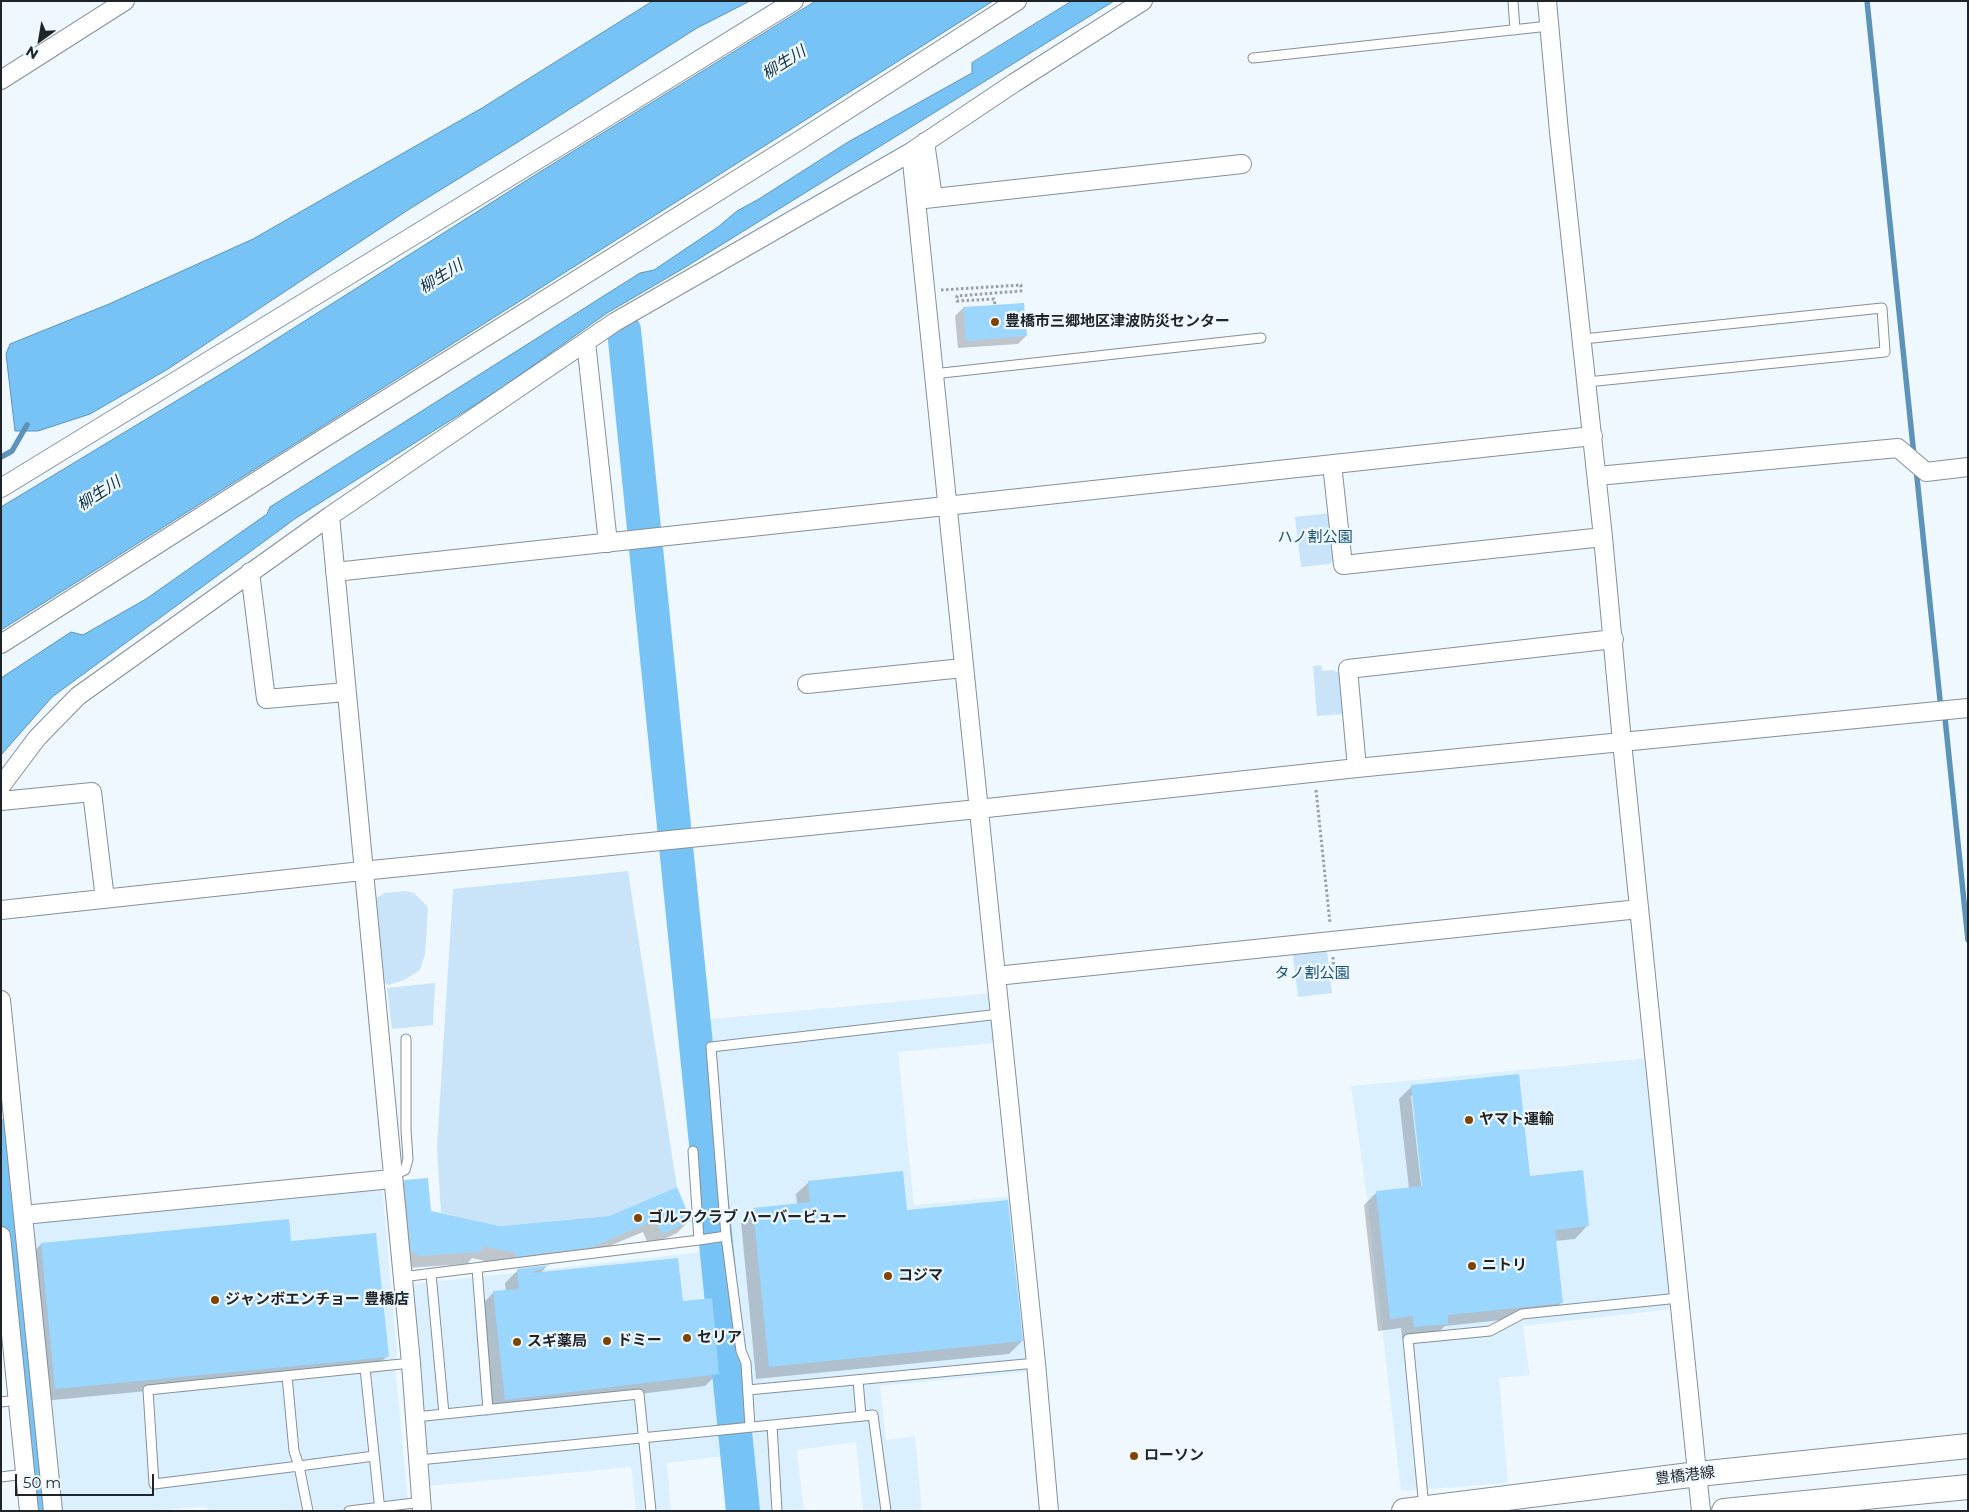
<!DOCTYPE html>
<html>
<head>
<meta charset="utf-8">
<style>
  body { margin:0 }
  #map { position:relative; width:1969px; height:1512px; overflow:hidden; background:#eff8fe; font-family:Montserrat,sans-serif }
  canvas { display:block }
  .frame { position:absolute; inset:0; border:2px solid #1f2428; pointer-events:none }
  .north { position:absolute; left:15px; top:15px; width:50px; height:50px; -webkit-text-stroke:4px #eff8fe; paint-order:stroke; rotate:212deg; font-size:14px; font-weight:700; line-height:20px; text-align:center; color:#1f2428 }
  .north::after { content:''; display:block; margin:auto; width:18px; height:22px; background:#1f2428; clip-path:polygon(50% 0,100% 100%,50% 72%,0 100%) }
  .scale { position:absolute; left:15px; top:1474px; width:139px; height:22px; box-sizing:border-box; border:2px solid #1f2428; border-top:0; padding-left:6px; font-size:15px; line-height:18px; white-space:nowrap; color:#1f2428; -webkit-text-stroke:4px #eff8fe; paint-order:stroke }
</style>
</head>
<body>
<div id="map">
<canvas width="1969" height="1512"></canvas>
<div class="frame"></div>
<div class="north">N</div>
<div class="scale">50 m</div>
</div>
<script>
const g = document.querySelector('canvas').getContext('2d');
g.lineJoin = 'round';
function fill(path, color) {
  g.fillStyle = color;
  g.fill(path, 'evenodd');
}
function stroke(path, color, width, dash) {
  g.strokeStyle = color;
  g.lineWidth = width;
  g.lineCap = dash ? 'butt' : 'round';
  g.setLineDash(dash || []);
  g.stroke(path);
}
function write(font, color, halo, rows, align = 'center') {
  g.font = font + ' Montserrat,"Noto Sans JP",sans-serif';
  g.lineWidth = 4.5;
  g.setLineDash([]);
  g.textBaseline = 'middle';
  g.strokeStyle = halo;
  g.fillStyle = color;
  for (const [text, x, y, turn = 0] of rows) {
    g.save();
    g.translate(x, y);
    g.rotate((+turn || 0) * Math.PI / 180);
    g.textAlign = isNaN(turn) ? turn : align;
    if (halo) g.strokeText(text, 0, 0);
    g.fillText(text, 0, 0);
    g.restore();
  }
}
fill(new Path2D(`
  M991 993 995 1043 898 1052 914 1205 1014 1196 1028 1372 880 1386 886 1440 915 1436 922 1511H863L856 1442 797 1450 804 1511H749L741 1442 731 1443 734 1455 667 1463 671 1511H636L631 1467 429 1486 410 1292 414 1284 711 1251 727 1419H741L700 1020Z
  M1648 1058 1674 1309 1523 1326 1530 1375 1499 1378 1508 1483 1401 1491 1366 1189 1351 1086Z
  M382 1186 397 1352 395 1366 409 1511H207L206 1506 156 1511H58L29 1218Z`), '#dbf0ff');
fill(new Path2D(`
  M1330 513 1334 558 1330 564 1301 567 1295 517Z
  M1321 665 1322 671 1333 670 1341 674 1344 714 1317 716 1313 666Z
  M628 871 677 1187 609 1216 500 1226 441 1213 437 1147 453 889Z
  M405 891 414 893 428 907 425 954 420 970 404 980 388 985 381 980 372 900 385 893Z
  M1327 951 1332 993 1298 997 1293 955Z
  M435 983 433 1025 392 1029 387 988Z`), '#c9e4f8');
const water = new Path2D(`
  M653 1H750L697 28 518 142 411 208 168 369 90 414 38 431H15L6 354 10 344 109 304 253 239 482 108Z
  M816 1H993L1 630V507L229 369 535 175Z
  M1072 1H1114L684 268 607 313 500 389 296 518 52 697 1 755V678L71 632 83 635 146 599 267 514 270 507 640 273 654 270 718 227 737 211 759 199 848 142 972 73V63Z`);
fill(water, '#77c3f5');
stroke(water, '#5d93b8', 1);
fill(new Path2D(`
  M963 308 1026 336 1018 344 958 348 955 316Z
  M1412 1086 1529 1177 1587 1226 1575 1239 1555 1241 1561 1303 1549 1315 1445 1326 1434 1336 1402 1339 1401 1328 1378 1331 1364 1205 1377 1192 1409 1189 1399 1099ZM1411 1096H1413L1424 1192 1422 1193Z
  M405 1181 429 1212 500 1227 609 1217 690 1220 677 1233 649 1246 643 1232 578 1259 503 1265 472 1258 467 1264 407 1268 392 1194Z
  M809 1182 906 1212 1022 1341 1009 1354 756 1379 741 1222 753 1209 797 1204 796 1194Z
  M290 1242 387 1356 375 1369 43 1401 29 1257 41 1244Z
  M547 1266 540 1274 682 1303 717 1374 705 1386 492 1412 481 1305 494 1292 506 1291 505 1283 518 1270Z`), '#0003');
stroke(new Path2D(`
  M1867 1 1914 456
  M1 457 12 451 27 425
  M1916 468 1940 700 1945 718 1968 940`), '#5d93b8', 5.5);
stroke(new Path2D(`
  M624 330 743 1511
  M1 1136 40 1511`), '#77c3f5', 34);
fill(new Path2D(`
  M1024 303 1027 336 966 341 963 307Z
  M1519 1074 1530 1176 1583 1170 1589 1226 1555 1230 1563 1303 1448 1315V1324L1414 1327 1413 1316 1390 1319 1376 1191 1422 1186 1411 1085Z
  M903 1171 907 1210 1008 1200 1023 1341 769 1367 753 1208 810 1202 808 1181Z
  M428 1178 431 1211 500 1226 609 1216 677 1187 691 1221 662 1234 656 1220 592 1247 516 1257 515 1253 483 1246 481 1252 420 1256 411 1251 404 1180Z
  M289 1219 291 1241 376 1233 389 1357 55 1389 41 1243Z
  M678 1258 683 1301 712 1298 719 1374 505 1400 493 1291 519 1289 517 1269 550 1265 531 1273Z`), '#9bd6ff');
const lane = new Path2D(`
  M1513 1 1515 30
  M1253 58 1549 26
  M1583 339 1882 308 1885 352 1587 382
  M933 374 1261 338
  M392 1175 405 1170 408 1159 406 1130V1039
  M699 1240 726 1236
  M477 1268 488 1410
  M431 1274 444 1414
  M402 1277 699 1240 693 1151
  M365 1368 380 1511
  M287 1376 294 1451 299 1466 374 1456
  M858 1380 861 1416
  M748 1390 1036 1363
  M1 1402 18 1400
  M415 1417 639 1394 651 1511
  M772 1425 777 1511
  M750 1427 746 1363 741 1351 726 1236 711 1047 1000 1014
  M419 1460 873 1415 886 1511
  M1 1477 25 1474
  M1424 1508 1408 1339 1490 1331 1522 1314 1679 1298
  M308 1511 299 1466 154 1484 148 1390 411 1363
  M349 1511 422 1502`);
const street = new Path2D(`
  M1547 1 1559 132 1603 537 1622 742 1701 1511
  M1 80 125 1
  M925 142 933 198
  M911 152 1036 1363 1049 1511
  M916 200 1242 164
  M586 342 608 543
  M1332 464 1343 565 1603 537
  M1597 476 1898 448 1926 472 1968 467
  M1 488 573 138 794 1
  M330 516 411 1363 422 1511
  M250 572 266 699 346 692
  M335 572 1593 436
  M1 644 321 440 797 142 1017 1
  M807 684 963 668
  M1357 768 1348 669 1614 639
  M1 786 37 738 78 696 330 516 615 322 911 152 1014 83 1143 1
  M1 801 92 792 105 899
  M1 910 362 871 978 809 1357 768 1968 708
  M996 976 1639 909
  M1 1000 53 1511
  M23 1215 392 1179
  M1 1236 29 1511`);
const secondary = new Path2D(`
  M1404 1511 1698 1474 1968 1446
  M1724 1511 1968 1487`);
stroke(lane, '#839099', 11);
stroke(street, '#839099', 20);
stroke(secondary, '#839099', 26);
stroke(new Path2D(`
  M941 290 1021 285V291L957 296V301L994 299 995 305
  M1316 790 1330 923
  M1333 957 1334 975`), '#98a0a5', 3, [2.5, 2.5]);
stroke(lane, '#fff', 9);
stroke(street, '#fff', 18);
stroke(secondary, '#fff', 24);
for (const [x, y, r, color] of [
  [995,322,5,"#814400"],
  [1469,1120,5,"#814400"],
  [638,1218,5,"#814400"],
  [1472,1266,5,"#814400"],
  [888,1276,5,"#814400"],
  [215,1300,5,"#814400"],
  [687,1338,5,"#814400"],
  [607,1341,5,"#814400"],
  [517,1342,5,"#814400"],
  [1134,1456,5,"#814400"]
]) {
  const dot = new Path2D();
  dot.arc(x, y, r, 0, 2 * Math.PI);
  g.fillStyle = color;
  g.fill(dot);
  stroke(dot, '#eff8fe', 2);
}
write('bold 15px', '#1f2428', '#eff8fe', [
  ["豊橋市三郷地区津波防災センター",1005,322],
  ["ヤマト運輸",1479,1120],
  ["ゴルフクラブ ハーバービュー",648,1218],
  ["ニトリ",1482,1266],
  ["コジマ",898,1276],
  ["ジャンボエンチョー 豊橋店",225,1300],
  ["セリア",697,1338],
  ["ドミー",617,1341],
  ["スギ薬局",527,1342],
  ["ローソン",1144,1456]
], 'left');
write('15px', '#154f71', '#eff8fe', [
  ["ハノ割公園",1315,538],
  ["タノ割公園",1312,974]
]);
write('15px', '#1f2428', '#eff8fe', [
  ["豊橋港線",1685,1476,-7]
]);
write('italic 16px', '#0d2f43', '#eff8fe', [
  ["柳生川",784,63,-32],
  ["柳生川",441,277,-32],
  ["柳生川",99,494,-33]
]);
</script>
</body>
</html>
